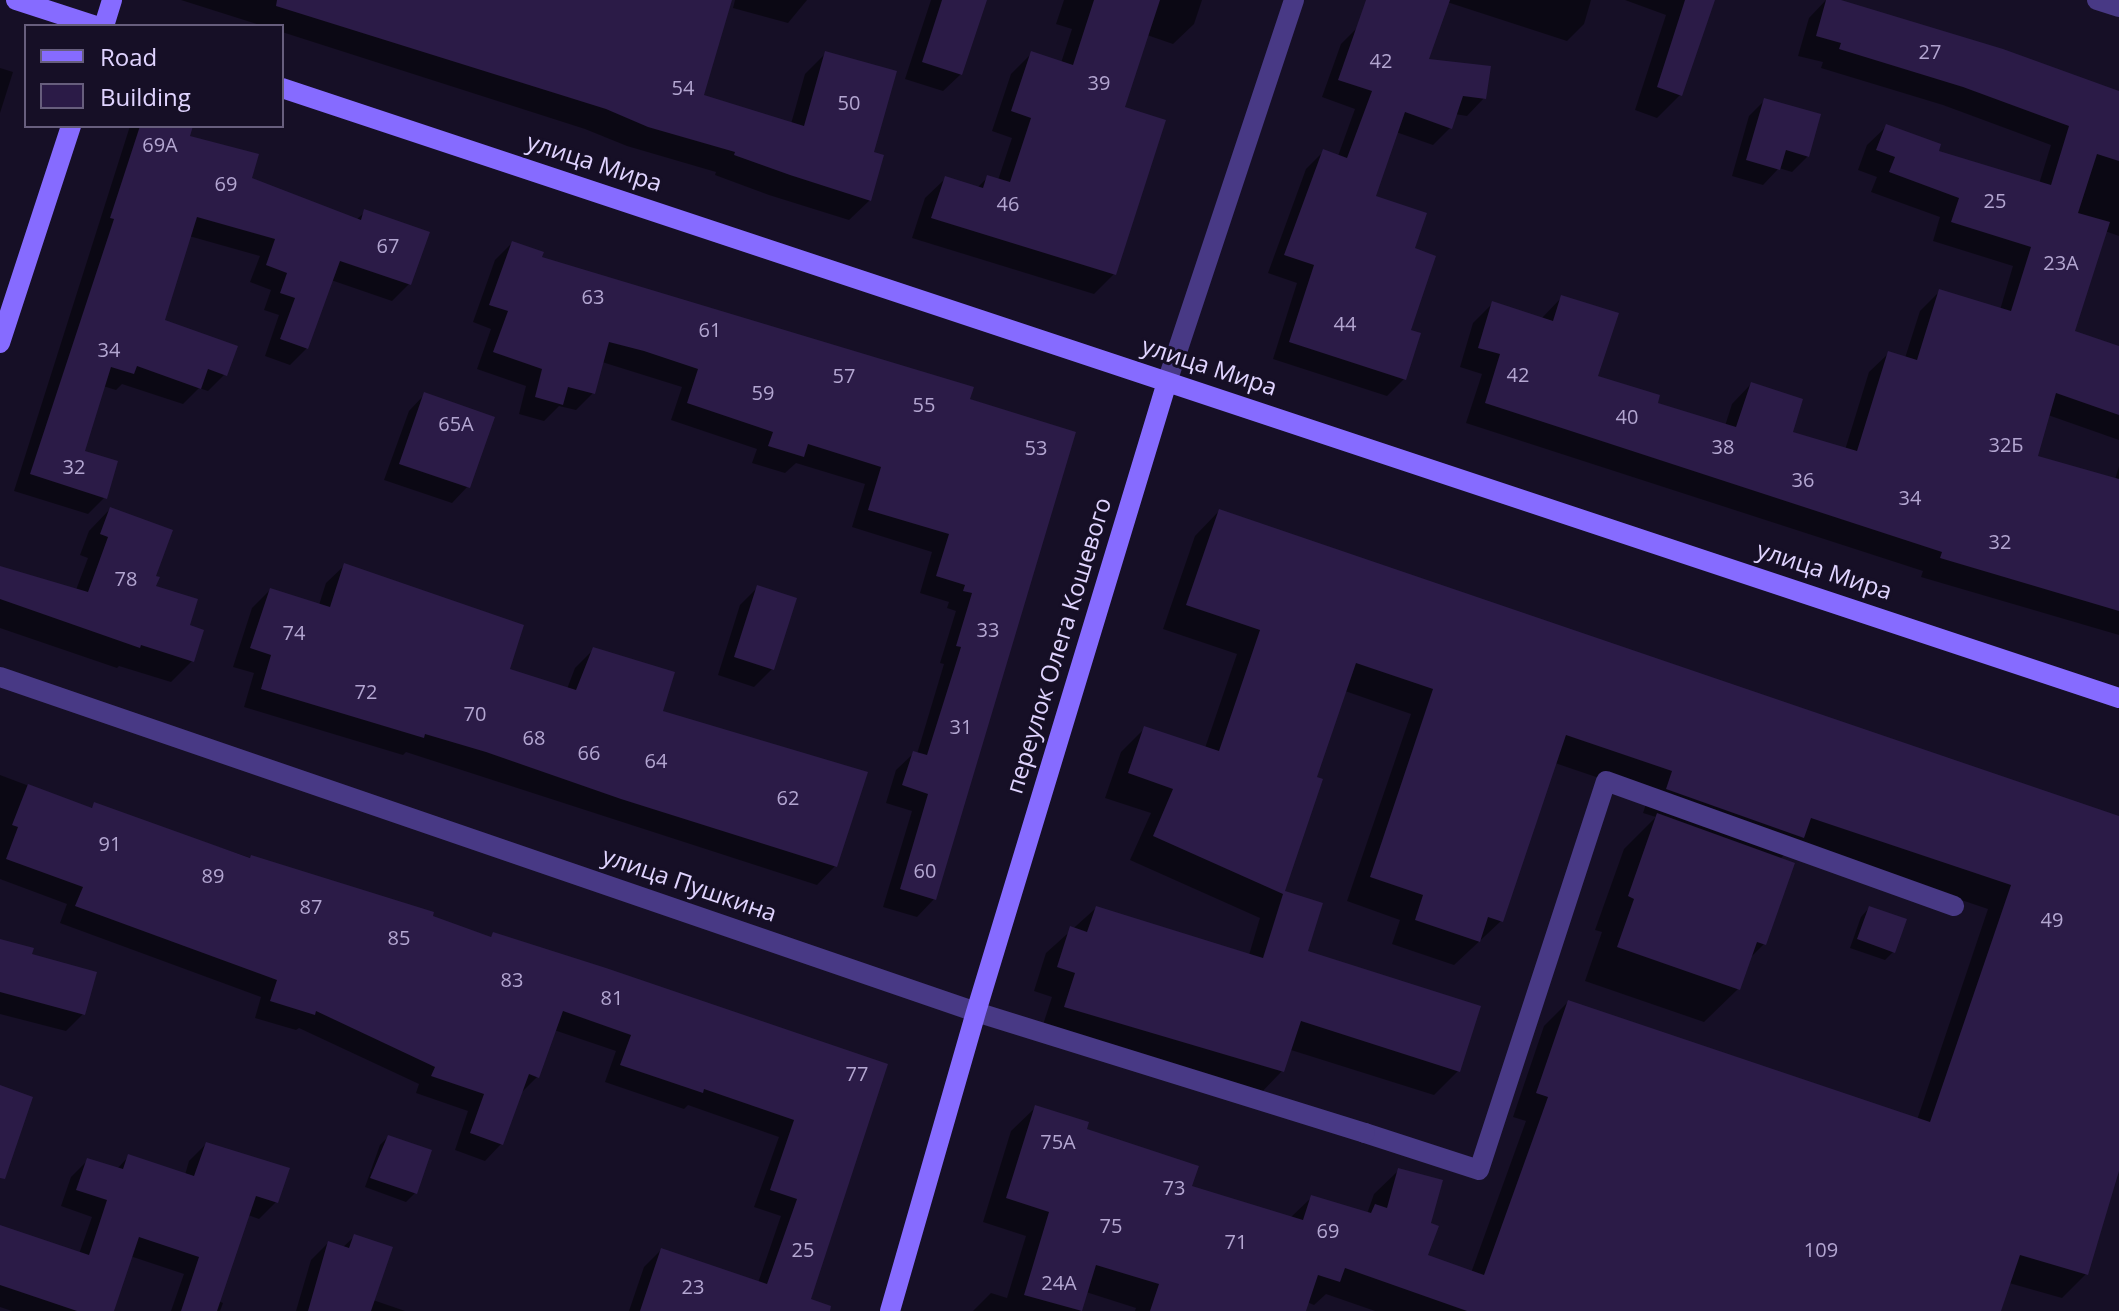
<!DOCTYPE html>
<html>
<head>
<meta charset="utf-8">
<style>
  body { margin:0 }
  #map { position:relative; width:2119px; height:1311px; overflow:hidden; background:#160f26; font-family:"Open Sans",sans-serif }
  canvas { display:block }
  .legend { position:absolute; left:24px; top:24px; width:260px; height:104px; box-sizing:border-box; background:#160f26; border:2px solid #675e7d; margin:0; padding:10px 14px; list-style:none; font-size:24px; color:#e0d4ff }
  .legend li { display:flex; align-items:center; gap:16px; height:40px }
  .legend b { width:40px; border:2px solid #675e7d }
</style>
</head>
<body>
<div id="map">
<canvas width="2119" height="1311"></canvas>
<ul class="legend">
<li><b style="height:10px;background:#866bff"></b>Road</li>
<li><b style="height:22px;background:#2b1b47"></b>Building</li>
</ul>
</div>
<script>
const g = document.querySelector('canvas').getContext('2d');
g.lineJoin = 'round';
function fill(path, color) {
  g.fillStyle = color;
  g.fill(path, 'evenodd');
}
function stroke(path, color, width, dash) {
  g.strokeStyle = color;
  g.lineWidth = width;
  g.lineCap = dash ? 'butt' : 'round';
  g.setLineDash(dash || []);
  g.stroke(path);
}
function write(font, color, halo, rows, align = 'center') {
  g.font = font + ' "Open Sans",sans-serif';
  g.lineWidth = 6;
  g.setLineDash([]);
  g.textBaseline = 'middle';
  g.strokeStyle = halo;
  g.fillStyle = color;
  for (const [text, x, y, turn = 0] of rows) {
    g.save();
    g.translate(x, y);
    g.rotate((+turn || 0) * Math.PI / 180);
    g.textAlign = isNaN(turn) ? turn : align;
    if (halo) g.strokeText(text, 0, 0);
    g.fillText(text, 0, 0);
    g.restore();
  }
}
fill(new Path2D(`
  M181 0H665L702 96 791 124 805 74 826 53 872 154 870 200 849 220 769 195 715 175 716 172 627 146 585 129 282 32V26H263Z
  M735 0H807L788 23 733 8Z
  M931 0H985L961 74 943 91 905 79Z
  M1064 0H1202L1194 24 1173 44 1147 35 1122 108 1114 274 1094 294 912 238 925 198 946 178 977 188 988 177 998 180 1012 138 992 131 1011 74 1031 54 1061 63 1072 29 1056 24Z
  M1367 0H1591L1584 24 1567 41 1447 2 1427 60 1484 98 1467 116 1455 114 1450 128 1433 145 1396 132 1374 197 1412 250 1404 379 1387 396 1273 359 1297 283 1268 273 1306 169 1324 151 1338 156 1355 109 1322 97 1341 44 1358 27Z
  M1625 0H1712L1680 95 1657 118 1635 110 1666 15Z
  M1826 0 2119 94V236L2105 231 2073 332 2119 348V440L2048 415 2035 458 2115 480 2119 466V635L1921 577 1923 571 1466 423 1482 374 1460 367 1473 323 1493 303 1541 319 1562 297 1596 378 1655 404 1725 426 1732 404 1751 384 1790 433 1845 450 1869 372 1889 353 1905 358 1920 311 1940 291 2000 310 2013 266 1933 241 1940 217 1871 192 1877 177 1858 170 1867 145 1887 126 1936 153 2039 184 2051 145 1943 105 1821 68 1823 62 1798 56 1809 18Z
  M0 68 13 72 0 113Z
  M1765 100 1808 156 1792 172 1779 168 1763 185 1732 176 1749 116Z
  M130 126H191L188 137 250 180 356 220 365 212 409 284 392 301 331 280 307 348 290 365 265 356 279 315 264 310 271 290 250 282 260 256 189 236 162 321 225 374 208 391 199 388 183 404 122 384 116 390 103 386 83 452 105 497 88 514 14 491Z
  M512 243 540 258 1073 433 934 899 917 917 883 907 912 811 886 803 896 770 914 753 917 754 944 664 940 663 956 611 947 608 949 602 920 593 932 552 852 527 865 484 796 463 785 473 752 463 757 449 671 420 682 387 602 362 593 393 576 410 559 406 544 421 519 414 526 386 477 369 491 329 473 322 495 260Z
  M425 394 468 486 452 503 384 480 409 411Z
  M110 509 153 577 154 587 187 626 192 661 171 682 119 666 117 668 0 628V568L76 590 88 558 80 555 89 531Z
  M1219 511 2119 818V1162L2086 1274 2062 1298 2009 1283 1999 1311H1375L1326 1294 1314 1305 1307 1302 1304 1311H1135L1136 1308 1086 1292 1080 1311H973L991 1293 1007 1298 1026 1236 983 1222 1011 1131 1036 1107 1190 1188 1290 1218 1312 1197 1367 1214 1374 1194 1399 1170 1428 1224 1426 1257 1471 1273 1526 1121 1513 1117 1544 1026 1568 1002 1917 1120 1988 909 1795 844 1780 859 1764 944 1748 960 1738 989 1704 1022 1585 981 1602 932 1595 930 1624 849 1656 817 1643 813 1649 795 1555 763 1501 921 1454 965 1392 944 1400 920 1347 901 1411 714 1345 691 1314 778 1282 893 1320 905 1305 953 1458 1071 1434 1095 1291 1050 1282 1071 1258 1096 1041 1031 1052 997 1034 991 1046 953 1096 908 1249 955 1260 918 1130 860 1151 813 1105 798 1121 752 1145 728 1205 748 1237 654 1163 629 1195 536Z
  M345 565 507 670 567 689 575 668 594 649 835 866 817 885 406 752 403 755 244 707 254 673 233 667 252 608 270 590 319 605 326 583Z
  M757 588 772 669 754 687 718 675 740 605Z
  M0 775 90 809 95 805 489 939 493 934 885 1065 806 1311H629L644 1267 661 1250 758 1283 781 1216 754 1207 779 1137 688 1105 684 1109 605 1082 616 1051 554 1030 537 1077 520 1094 501 1144 485 1161 455 1150 468 1111 416 1093 419 1084 299 1028 296 1030 255 1018 261 997 60 923 67 904 0 879Z
  M1869 908 1893 952 1885 960 1850 948 1861 917Z
  M0 941 30 956 83 1014 66 1031 0 1014Z
  M388 1137 429 1151 415 1193 406 1202 365 1187 380 1145Z
  M206 1144 276 1202 259 1219 248 1215 218 1301 223 1303 220 1311H171L184 1274 130 1256 112 1311H12L0 1307V1227L79 1254 92 1217 61 1206 71 1177 88 1160 117 1169 129 1156 185 1175 189 1161Z
  M354 1237 373 1300 405 1311H296L311 1260 328 1243 342 1248Z`), '#0007');
fill(new Path2D(`
  M277 0H732L704 95 804 126 825 51 897 71 874 152 884 155 871 201 790 175 734 155 735 152 648 127 606 109 276 6Z
  M942 0H987L962 75 922 62Z
  M1094 0H1160L1125 107 1166 120 1116 275 931 218 945 176 983 188 987 175 1010 182 1031 118 1011 111 1031 51 1073 65Z
  M1366 0H1450L1429 59 1491 66 1486 99 1463 96 1452 129 1405 112 1376 196 1427 213 1415 248 1436 256 1411 330 1421 333 1406 380 1289 342 1314 265 1284 255 1323 149 1347 158 1372 91 1338 80Z
  M1685 0H1715L1682 96 1657 87Z
  M1826 0H1841L2003 49 2119 91V161L2097 154 2078 213 2110 222 2075 331 2119 346V415L2056 393 2038 456 2119 479V611L1940 558 1942 552 1485 403 1500 354 1478 348 1492 301 1553 321 1561 295 1619 313 1598 376 1660 395 1658 403 1736 427 1751 382 1803 399 1793 432 1857 451 1888 351 1917 360 1939 289 2011 311 2031 247 1951 222 1959 198 1889 172 1895 157 1876 150 1886 124 1941 144 1939 151 2051 185 2069 126 1963 87 1839 49 1841 43 1816 36Z
  M1764 98 1821 114 1809 157 1786 150 1780 170 1746 160Z
  M140 126H193L190 136 259 154 252 178 361 220 364 209 430 232 411 285 340 261 308 349 280 339 295 298 280 293 287 273 266 265 275 239 197 217 165 320 238 346 227 376 208 369 201 389 137 366 134 374 111 367 85 451 118 461 107 499 30 474 114 219 110 218Z
  M512 241 544 252 542 257 974 387 970 399 1076 432 936 900 900 889 928 794 902 785 913 751 927 755 961 647 956 646 972 593 963 591 965 585 936 576 949 534 868 510 881 467 808 444 804 457 768 446 773 432 687 403 698 369 644 351 609 342 595 394 568 387 563 405 535 397 542 369 493 352 508 311 489 305Z
  M424 392 495 417 470 488 399 464Z
  M110 507 173 530 156 576 160 577 156 586 198 599 190 625 204 630 194 662 141 645 140 648 0 599V566L88 592 108 537 100 534Z
  M1219 509 2119 816V1171L2088 1275 2020 1255 2001 1311H1467L1345 1268 1340 1282 1318 1275 1306 1311H1150L1159 1284 1096 1265 1082 1311 1024 1295 1049 1212 1006 1198 1035 1105 1089 1122 1087 1129 1199 1166 1192 1186 1303 1220 1311 1195 1371 1213 1375 1204 1387 1208 1398 1168 1443 1180 1431 1223 1439 1226 1428 1255 1484 1275 1548 1097 1536 1093 1568 1000 1930 1122 2011 885 1811 818 1804 838 1666 789 1672 771 1566 735 1503 922 1488 917 1480 942 1415 920 1423 895 1370 877 1433 689 1356 663 1317 777 1323 779 1285 891 1323 903 1308 951 1481 1006 1460 1072 1301 1021 1284 1072 1064 1007 1075 973 1057 967 1070 926 1087 932 1096 906 1263 958 1283 894 1153 836 1173 789 1128 773 1144 726 1219 751 1260 630 1186 605Z
  M344 563 524 625 510 669 576 690 593 647 675 672 663 711 868 772 837 867 621 799 486 752 425 734 424 738 261 689 271 655 250 648 270 588 330 607Z
  M757 585 797 598 774 670 734 657Z
  M28 784 92 808 94 802 250 858 251 855 434 912 433 916 491 937 493 932 606 968 888 1064 811 1299 831 1306 830 1311H640L661 1248 767 1284 797 1199 770 1190 794 1120 704 1089 703 1093 620 1065 631 1035 563 1011 539 1078 529 1074 503 1145 470 1133 484 1094 431 1076 435 1067 316 1011 315 1015 270 1001 277 980 75 906 83 887 6 859 18 827 12 825Z
  M1657 813 1795 863 1766 945 1757 942 1740 990 1617 947 1634 899 1628 896Z
  M1869 906 1907 919 1895 953 1857 939Z
  M0 939 34 948 32 954 97 972 85 1015 0 992Z
  M0 1085 33 1097 5 1179 0 1178Z
  M388 1135 432 1150 417 1194 370 1178Z
  M206 1142 290 1168 278 1203 256 1196 217 1311H181L199 1257 139 1237 114 1311H77L0 1285V1225L89 1255 107 1200 76 1190 87 1158 123 1169 128 1154 194 1176Z
  M354 1234 393 1247 371 1311H308L328 1241 349 1248Z`), '#2b1b47');
stroke(new Path2D(`
  M1365 1133 1479 1170 1606 781 1954 906`), '#483985', 20);
stroke(new Path2D(`
  M2097 0 2119 7
  M1167 382 1294 0
  M0 677 976 1012 1365 1133`), '#483985', 20);
stroke(new Path2D(`
  M16 0 96 26
  M104 26 112 0
  M282 88 2119 698
  M0 343 71 126
  M890 1311 976 1012 1167 382`), '#866bff', 20);
write('20px', '#b3a6d1', null, [
  ["27",1930,53],
  ["42",1381,62],
  ["39",1099,84],
  ["54",683,89],
  ["50",849,104],
  ["69А",160,146],
  ["69",226,185],
  ["25",1995,202],
  ["46",1008,205],
  ["67",388,247],
  ["23А",2061,264],
  ["63",593,298],
  ["44",1345,325],
  ["61",710,331],
  ["34",109,351],
  ["42",1518,376],
  ["57",844,377],
  ["59",763,394],
  ["55",924,406],
  ["40",1627,418],
  ["65А",456,425],
  ["32Б",2006,446],
  ["38",1723,448],
  ["53",1036,449],
  ["32",74,468],
  ["36",1803,481],
  ["34",1910,499],
  ["32",2000,543],
  ["78",126,580],
  ["33",988,631],
  ["74",294,634],
  ["72",366,693],
  ["70",475,715],
  ["31",961,728],
  ["68",534,739],
  ["66",589,754],
  ["64",656,762],
  ["62",788,799],
  ["91",110,845],
  ["60",925,872],
  ["89",213,877],
  ["87",311,908],
  ["49",2052,921],
  ["85",399,939],
  ["83",512,981],
  ["81",612,999],
  ["77",857,1075],
  ["75А",1058,1143],
  ["73",1174,1189],
  ["75",1111,1227],
  ["69",1328,1232],
  ["71",1236,1243],
  ["25",803,1251],
  ["109",1821,1251],
  ["24А",1059,1284],
  ["23",693,1288]
]);
write('24px', '#e0d4ff', '#160f26', [
  ["улица Мира",594,164,18],
  ["улица Мира",1209,368,18],
  ["улица Мира",1824,572,18],
  ["переулок Олега Кошевого",1060,646,-73],
  ["улица Пушкина",689,886,19]
]);
</script>
</body>
</html>
